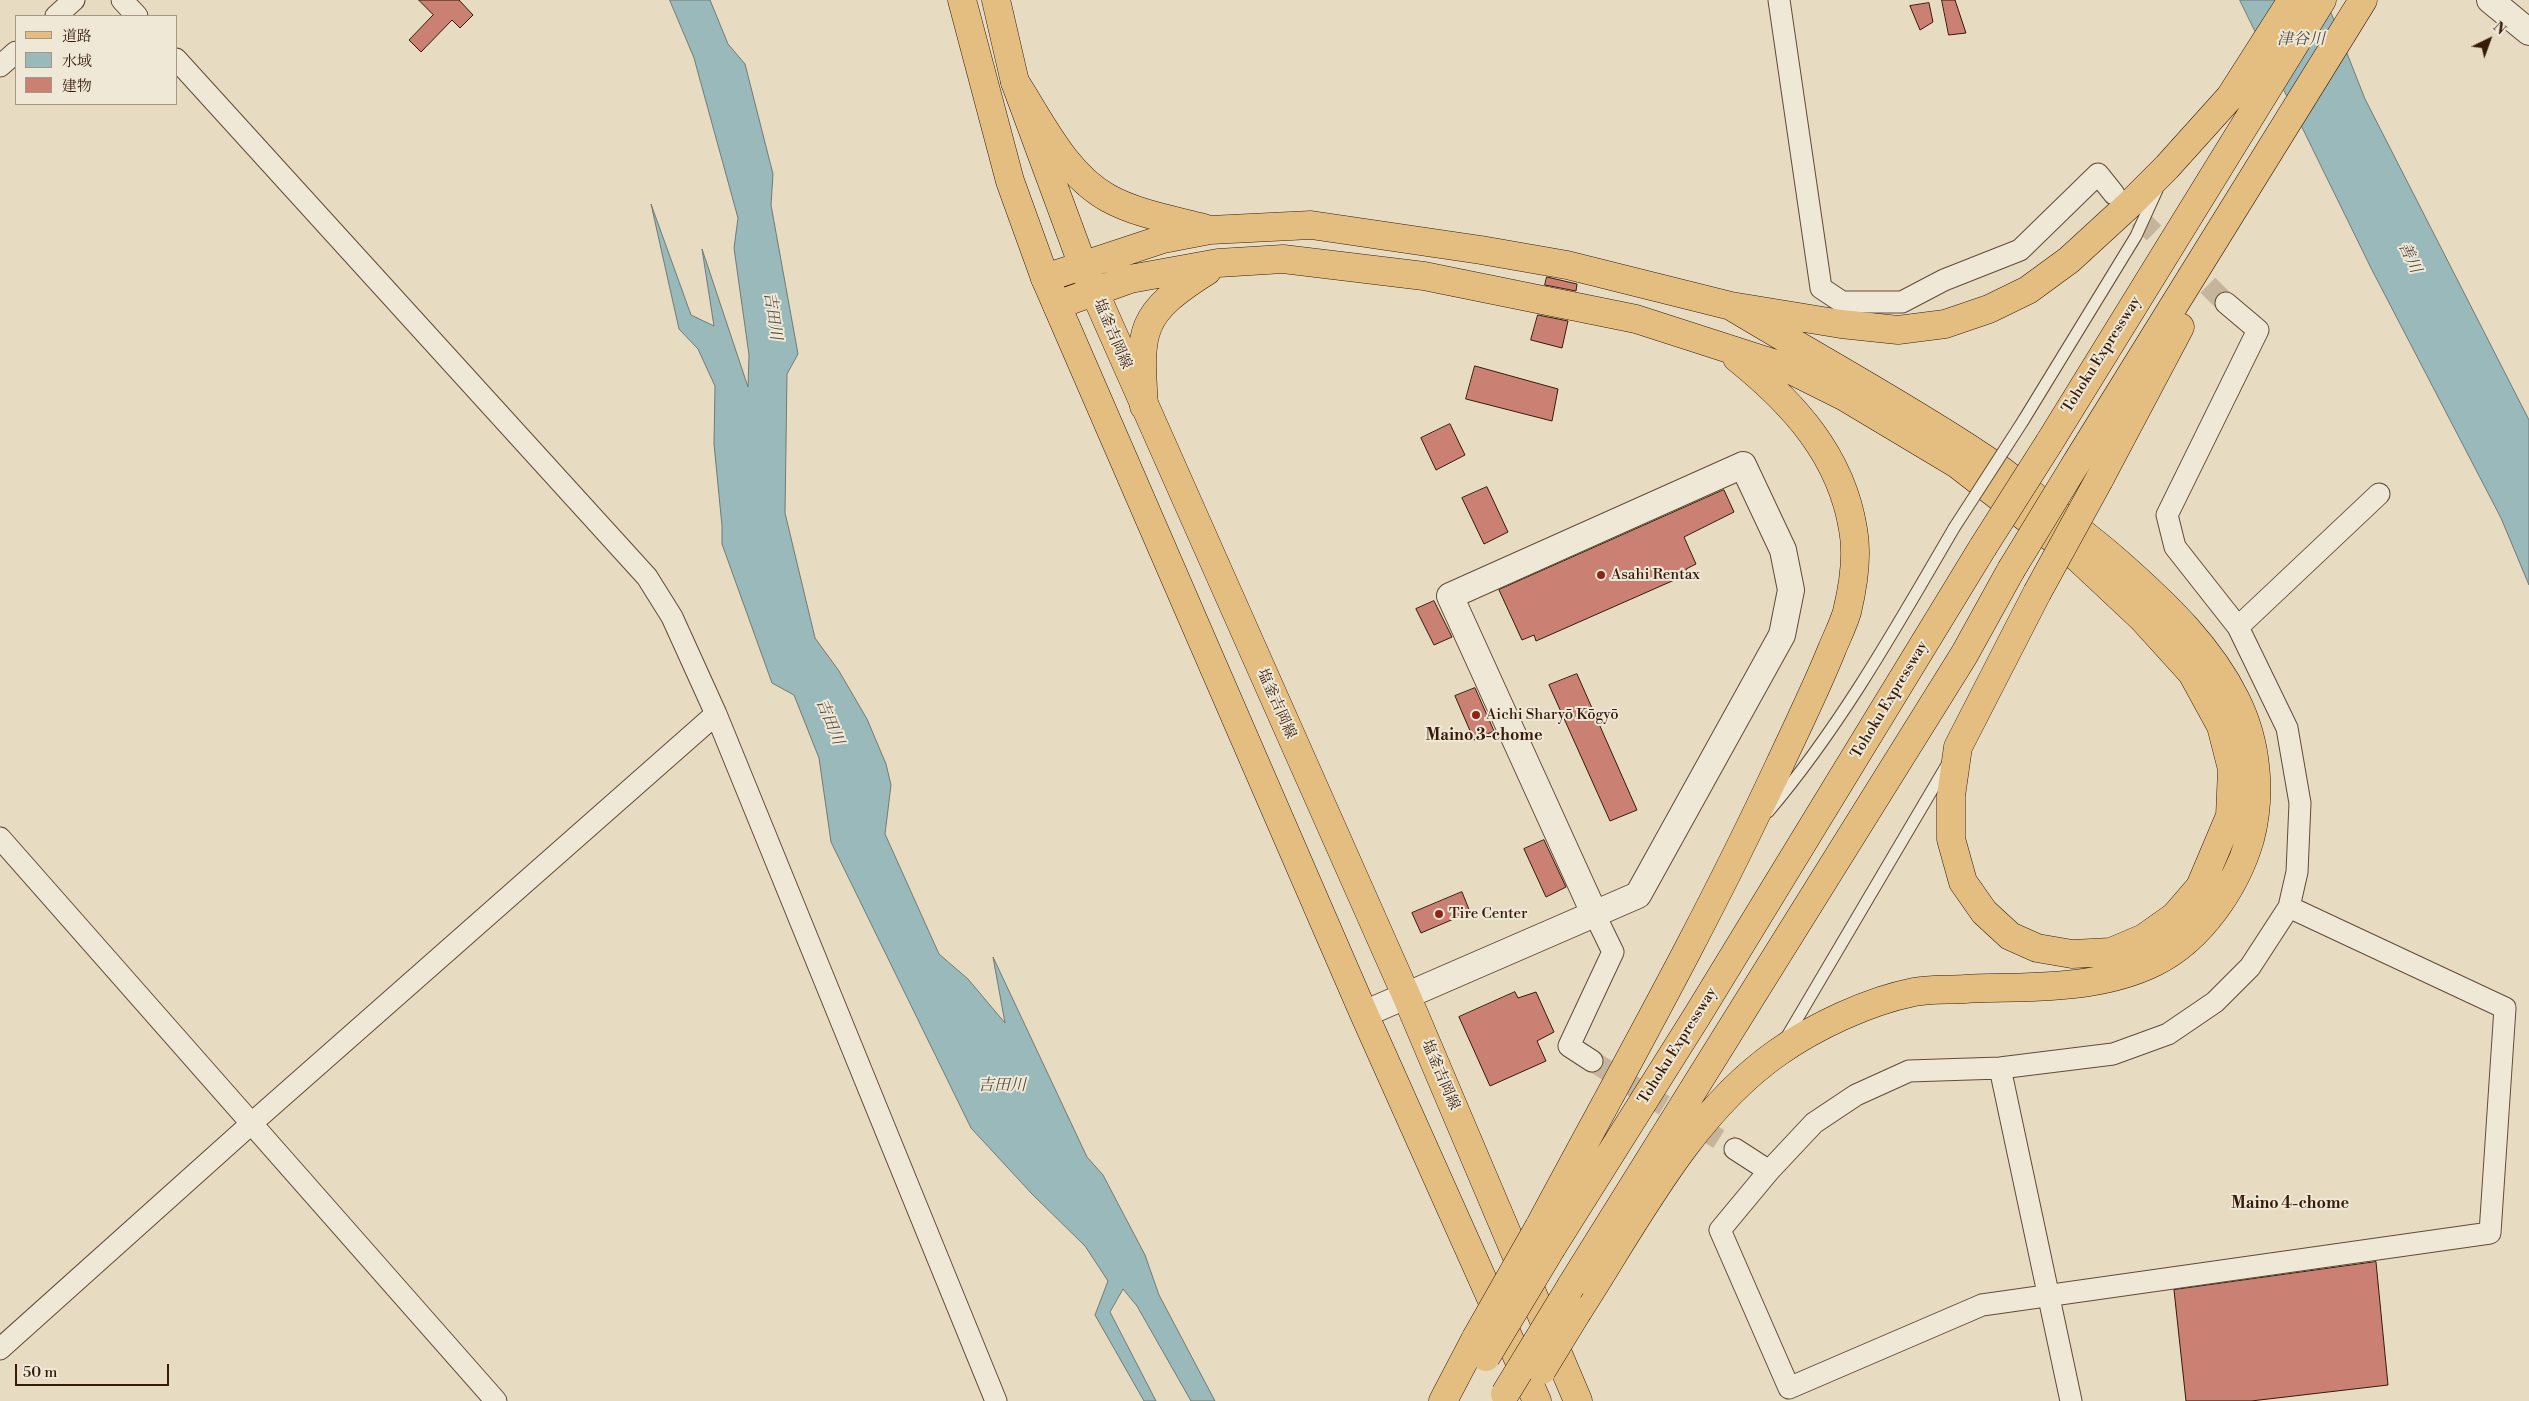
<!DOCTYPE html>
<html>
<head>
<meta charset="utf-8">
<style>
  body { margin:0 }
  #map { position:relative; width:2529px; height:1401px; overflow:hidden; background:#e7dbc1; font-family:"Libre Bodoni","Noto Serif JP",serif }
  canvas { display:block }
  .legend { position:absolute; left:15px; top:15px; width:162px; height:90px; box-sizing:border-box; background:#efe8d7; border:1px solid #a59685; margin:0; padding:6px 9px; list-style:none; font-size:15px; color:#361b09 }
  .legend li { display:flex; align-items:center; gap:10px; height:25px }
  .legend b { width:25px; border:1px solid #a59685 }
  .north { position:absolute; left:2464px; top:15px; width:50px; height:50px; -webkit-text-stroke:4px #efe8d7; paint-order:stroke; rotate:42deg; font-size:14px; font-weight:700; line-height:20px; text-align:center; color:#361b09 }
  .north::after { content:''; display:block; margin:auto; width:18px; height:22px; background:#361b09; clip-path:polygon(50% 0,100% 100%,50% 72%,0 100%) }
  .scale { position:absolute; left:15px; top:1364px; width:154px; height:22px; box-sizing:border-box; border:2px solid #361b09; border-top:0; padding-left:6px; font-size:15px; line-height:18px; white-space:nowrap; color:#361b09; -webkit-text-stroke:4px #efe8d7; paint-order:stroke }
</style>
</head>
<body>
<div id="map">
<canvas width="2529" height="1401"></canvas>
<ul class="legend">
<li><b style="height:6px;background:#e4be80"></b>道路</li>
<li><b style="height:14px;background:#99b9bb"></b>水域</li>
<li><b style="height:14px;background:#ca8072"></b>建物</li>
</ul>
<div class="north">N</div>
<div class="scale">50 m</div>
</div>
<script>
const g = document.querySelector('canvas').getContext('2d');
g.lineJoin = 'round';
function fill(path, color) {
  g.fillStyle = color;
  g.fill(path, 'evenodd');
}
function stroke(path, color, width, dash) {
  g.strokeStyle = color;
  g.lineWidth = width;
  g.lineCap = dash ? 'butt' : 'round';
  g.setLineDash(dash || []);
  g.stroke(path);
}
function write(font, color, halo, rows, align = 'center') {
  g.font = font + ' "Libre Bodoni","Noto Serif JP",serif';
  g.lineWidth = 4;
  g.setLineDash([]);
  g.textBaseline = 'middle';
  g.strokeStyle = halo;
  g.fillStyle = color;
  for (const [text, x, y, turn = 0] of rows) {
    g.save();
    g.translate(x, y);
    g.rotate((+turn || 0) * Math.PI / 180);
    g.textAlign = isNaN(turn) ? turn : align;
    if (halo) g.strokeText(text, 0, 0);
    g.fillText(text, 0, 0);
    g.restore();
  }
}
const water = new Path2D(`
  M670 0H710L728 44 745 64 773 174 771 205 798 354 787 374 785 513 815 638 839 671 867 719 886 764 891 785 885 834 939 954 968 979 1005 1023 993 957 1087 1157 1103 1175 1145 1255 1159 1295 1215 1401H1191L1137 1306 1123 1289 1110 1312 1156 1401H1144L1095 1315 1108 1281 1085 1246 1032 1194 971 1128 831 842 819 758 794 695 772 683 722 544V526L714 444 715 386 698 349 679 329 651 204 691 315 714 326 702 249 748 387 749 355 734 248 738 218 694 58Z
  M2240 0H2326L2365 99 2529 420V585L2501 518 2372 270Z`);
fill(water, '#99b9bb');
stroke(water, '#717a74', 1);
const building = new Path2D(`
  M419 0H459L473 15 460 28 452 20 421 52 409 40 433 15Z
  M1942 0H1955L1966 33 1949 35Z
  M1929 3 1933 22 1920 30 1910 6Z
  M1547 277 1577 284 1576 291 1545 285Z
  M1538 315 1568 321 1562 348 1531 340Z
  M1475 366 1558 389 1552 421 1466 399Z
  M1450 424 1465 455 1436 470 1421 438Z
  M1487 487 1508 532 1484 544 1462 498Z
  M1724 490 1734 512 1684 537 1696 564 1686 569 1688 574 1536 641 1534 635 1522 640 1499 590Z
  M1434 601 1452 637 1434 645 1416 609Z
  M1577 674 1637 810 1610 821 1549 685Z
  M1475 688 1494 731 1474 740 1455 696Z
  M1544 840 1566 887 1546 897 1524 849Z
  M1462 892 1470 912 1421 933 1412 913Z
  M1515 992 1518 998 1536 992 1554 1032 1537 1041 1546 1061 1490 1086 1459 1017Z
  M2376 1262 2388 1385 2251 1401H2186L2174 1290Z`);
fill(building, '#ca8072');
stroke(building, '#361b09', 1);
stroke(new Path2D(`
  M2116 196 2226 303
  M1592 1061 1735 1149`), '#c4b59c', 21, [21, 11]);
const service = new Path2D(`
  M2023 421 2136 236 2157 190
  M1768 812C1841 726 1897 626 1954 528
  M1786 1038 1948 763`);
const minor = new Path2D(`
  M122 0 137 16
  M1779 0 1821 288 1842 302H1902L1944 280 2020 250 2098 174 2114 194
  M56 16 74 0
  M176 59 647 577 672 617 716 714 996 1401
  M0 66 16 52
  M2226 303 2258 330 2167 515 2175 547 2238 627 2287 728 2300 803 2297 872 2289 907 2250 967 2215 1002 2168 1034 2113 1054 2000 1068 1909 1071 1856 1095 1814 1123 1769 1171 1720 1230 1789 1388 1982 1305 2490 1233 2505 1008 2289 907
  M2238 627 2379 494
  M0 838 496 1401
  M1592 1061 1569 1046 1613 952 1594 913
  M2000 1068 2071 1401
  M1735 1149 1769 1171
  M0 1349 252 1123 716 714`);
const tertiary = new Path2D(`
  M2490 0 2529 32
  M1364 1014 1638 895 1782 635 1791 590 1783 550 1743 465 1450 596 1594 913`);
const primary = new Path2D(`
  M962 0 1010 181 1045 278 1364 1014 1537 1401
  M996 0 1015 82 1083 266 1406 995 1578 1401`);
const motorway = new Path2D(`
  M1015 82C1041 122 1065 174 1108 198 1137 214 1173 220 1204 228
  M1045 278 1163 239 1210 230 1311 225 1481 250 1567 265 1731 306 1841 324 1898 330 1945 324 1989 309 2028 290 2069 260 2130 204 2167 167 2230 97 2292 0
  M1057 305 1130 279 1218 263 1283 259 1424 276 1636 319 1785 367 1845 397 1957 464 2078 558 2143 619 2192 673 2221 726 2232 769 2230 816 2200 887 2175 916 2144 938 2111 952 2072 954 2037 948 2010 936 1984 912 1963 882 1951 839V796L1958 747 2037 593
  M1144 406C1139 329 1139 314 1207 271
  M2049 443 2322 0
  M2075 465 2363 0
  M2099 480 2180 327
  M1539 1227C1621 1074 1706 923 1779 766 1797 727 1816 689 1832 649 1837 637 1843 625 1847 612 1853 587 1858 555 1853 529 1841 455 1793 403 1737 358
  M1552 1247 1697 1016 1983 547
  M1571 1286 1964 655 2011 570
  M1578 1311C1635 1223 1689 1115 1777 1053 1815 1026 1869 1001 1914 992 1930 989 1948 990 1965 989 2027 986 2097 991 2155 962 2201 939 2236 887 2250 839 2262 794 2257 742 2236 700 2210 647 2166 605 2122 566 2093 540 2062 517 2030 493 2013 479 1995 465 1976 453 1897 401 1812 355 1731 306
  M1443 1401 1476 1338`);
stroke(service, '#624b37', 13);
stroke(minor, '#624b37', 23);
stroke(tertiary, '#624b37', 28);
stroke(primary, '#361b09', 29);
stroke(motorway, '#361b09', 29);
stroke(service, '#efe8d7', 11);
stroke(minor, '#efe8d7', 21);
stroke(tertiary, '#efe8d7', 26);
stroke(primary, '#e4be80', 28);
stroke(motorway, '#e4be80', 28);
const serviceBridge = new Path2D(`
  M1954 528 2023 421`);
const motorwayBridge = new Path2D(`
  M1983 547 2049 443
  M2011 570 2075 465
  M2037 593 2099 480
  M1476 1338 1539 1227
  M1486 1357 1552 1247
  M1542 1370 1578 1311
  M1505 1394 1571 1286`);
stroke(serviceBridge, '#624b37', 13, []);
stroke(motorwayBridge, '#361b09', 29, []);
stroke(serviceBridge, '#efe8d7', 11);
stroke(motorwayBridge, '#e4be80', 28);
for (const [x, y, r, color] of [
  [1601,575,5,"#8f2418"],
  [1476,715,5,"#8f2418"],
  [1439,914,5,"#8f2418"]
]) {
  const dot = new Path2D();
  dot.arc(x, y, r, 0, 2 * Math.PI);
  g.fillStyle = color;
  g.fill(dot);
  stroke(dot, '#efe8d7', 2);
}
write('15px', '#361b09', '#efe8d7', [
  ["塩釜吉岡線",1112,334,67],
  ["Tohoku Expressway",2102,355,-58],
  ["Tohoku Expressway",1890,700,-59],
  ["塩釜吉岡線",1276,704,66],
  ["Tohoku Expressway",1678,1046,-58],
  ["塩釜吉岡線",1440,1075,67]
]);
write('15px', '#361b09', '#efe8d7', [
  ["Asahi Rentax",1611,575],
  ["Aichi Sharyō Kōgyō",1486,715],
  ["Tire Center",1449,914]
], 'left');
write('italic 16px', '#544a3e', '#efe8d7', [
  ["津谷川",2301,40],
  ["善川",2409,258,65],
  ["吉田川",772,316,82],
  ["吉田川",829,722,68],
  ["吉田川",1002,1086]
]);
write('bold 16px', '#361b09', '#efe8d7', [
  ["Maino 3-chome",1484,736],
  ["Maino 4-chome",2290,1204]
]);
</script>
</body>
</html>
